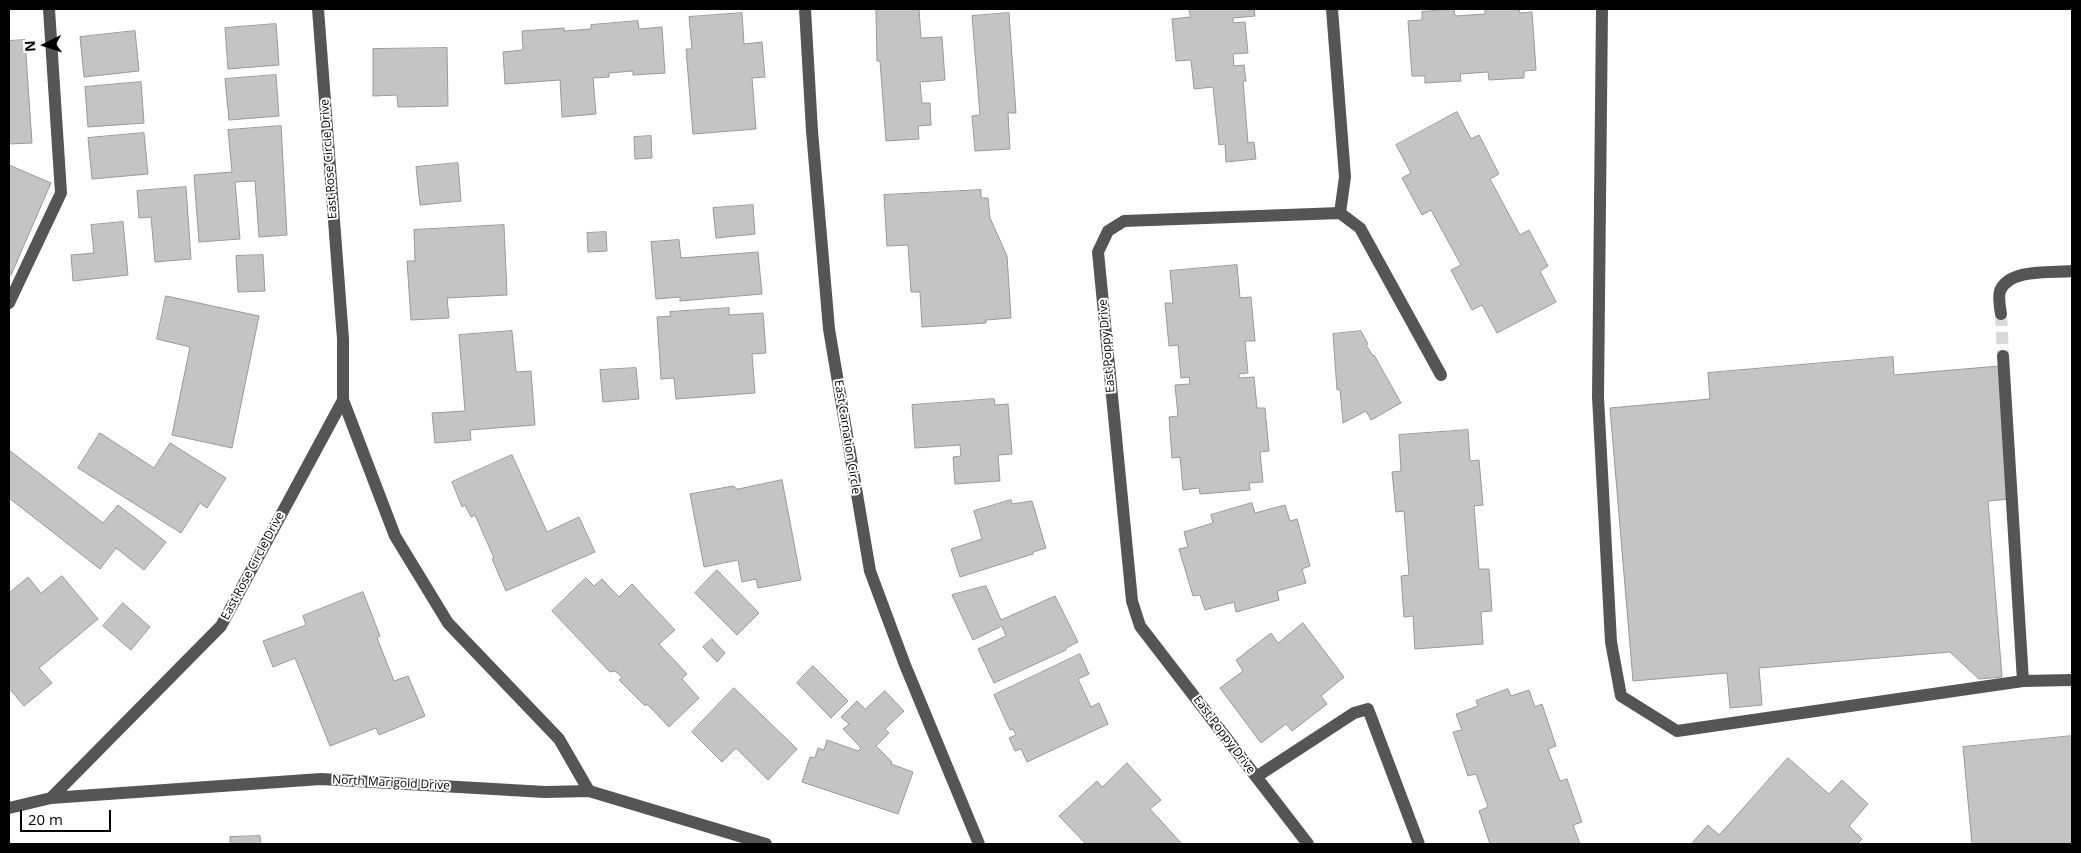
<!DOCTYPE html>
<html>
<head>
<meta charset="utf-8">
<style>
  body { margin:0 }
  #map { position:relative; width:2081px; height:853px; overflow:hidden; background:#fff; font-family:"Open Sans",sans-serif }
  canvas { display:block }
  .frame { position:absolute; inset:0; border:10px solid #000; pointer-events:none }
  .north { position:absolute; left:20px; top:20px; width:50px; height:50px; -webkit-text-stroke:4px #fff; paint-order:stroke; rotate:266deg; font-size:14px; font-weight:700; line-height:20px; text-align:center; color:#000 }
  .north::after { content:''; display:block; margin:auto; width:18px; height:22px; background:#000; clip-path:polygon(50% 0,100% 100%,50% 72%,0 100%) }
  .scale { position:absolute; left:20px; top:810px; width:91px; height:22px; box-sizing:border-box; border:2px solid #000; border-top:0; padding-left:6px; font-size:15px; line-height:18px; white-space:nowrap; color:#000; -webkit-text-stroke:4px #fff; paint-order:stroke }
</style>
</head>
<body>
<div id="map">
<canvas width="2081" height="853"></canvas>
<div class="frame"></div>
<div class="north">N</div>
<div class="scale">20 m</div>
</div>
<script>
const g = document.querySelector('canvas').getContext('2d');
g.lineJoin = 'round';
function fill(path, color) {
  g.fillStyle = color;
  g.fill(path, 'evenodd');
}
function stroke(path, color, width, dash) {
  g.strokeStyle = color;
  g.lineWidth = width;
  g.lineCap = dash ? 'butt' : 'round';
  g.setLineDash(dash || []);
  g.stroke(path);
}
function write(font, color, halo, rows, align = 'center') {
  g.font = font + ' "Open Sans",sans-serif';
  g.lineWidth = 4;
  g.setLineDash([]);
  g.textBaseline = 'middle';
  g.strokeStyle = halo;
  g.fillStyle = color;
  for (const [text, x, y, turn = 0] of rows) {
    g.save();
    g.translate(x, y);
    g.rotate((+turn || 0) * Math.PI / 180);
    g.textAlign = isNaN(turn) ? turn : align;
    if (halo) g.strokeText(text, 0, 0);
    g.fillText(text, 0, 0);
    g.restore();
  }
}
const building = new Path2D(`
  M919 9 921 38 942 37 945 80 920 82 922 103H930L931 125 918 126 919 139 886 141 880 61H877L876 10Z
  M1189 9H1254L1255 16 1233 18V23L1245 22 1248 53 1233 54 1234 66 1244 65 1246 81H1243L1248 143 1254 142 1256 159 1226 162 1225 144 1219 145 1213 87 1194 89 1191 60 1176 61 1172 19 1190 17Z
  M1454 9 1455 16 1485 14V9H1519L1520 13 1532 12 1536 70 1524 71V78L1489 80 1488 72 1460 74 1461 81 1425 83V76H1412L1408 21 1422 20V12Z
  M742 13 744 44 762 42 765 77 752 78 756 129 693 134 686 49H692L689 17Z
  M1009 13 1016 113H1008L1010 149 975 151 972 116 980 115 972 16Z
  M638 21 639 29 662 27 665 73 633 75V71L609 73V77L593 78 596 114 562 117 560 80 505 84 503 52 523 50 522 31 564 28V31L591 29V25Z
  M276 24 279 65 228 69 225 28Z
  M135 31 139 71 84 77 80 37Z
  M25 40 32 143 9 144V41Z
  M447 48 448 106 398 107 397 95 373 96V49Z
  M276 75 279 116 229 120 225 79Z
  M141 82 144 123 88 127 85 87Z
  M1457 112 1471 139 1479 135 1499 174 1490 179 1520 235 1529 230 1548 266 1540 271 1556 302 1497 333 1482 305 1472 310 1451 270 1461 265 1431 210 1422 215 1402 178 1411 173 1396 145Z
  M281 126 287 235 259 237 255 181 235 182 240 239 199 242 194 175 232 172 228 130Z
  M144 133 148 174 92 179 88 138Z
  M651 136 652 158 635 159 634 137Z
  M458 163 461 201 420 205 416 167Z
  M9 165 51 183 11 275 9 274Z
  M186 187 191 259 155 262 151 217 139 218 137 191Z
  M981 190V198H988L990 218 1007 256 1011 318 986 320V323L922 327 920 292H911L908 245 887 246 884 195Z
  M753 205 755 234 716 238 713 208Z
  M123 222 128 275 73 281 71 255 94 253 91 225Z
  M504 225 507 295 447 298 449 318 411 320 407 261H415L414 230Z
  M606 232 607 251 588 252 587 233Z
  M679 240 681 258 758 252 762 294 680 301V297L656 299 651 242Z
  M263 255 265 291 238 292 236 256Z
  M1237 265 1240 298 1251 297 1255 341H1245L1248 373 1239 374V378L1254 377 1257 408H1265L1269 451 1260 452 1263 482 1249 483 1250 490 1200 494 1199 488 1183 490 1180 457 1172 458 1169 417 1178 416 1175 385 1190 384 1189 377 1181 378 1178 345 1169 346 1165 303H1173L1170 271Z
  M166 296 259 316 232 448 172 435 190 347 157 339Z
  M729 308V315L763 313 766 353 752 354 755 393 676 399 674 378 661 379 657 317 671 316 670 312Z
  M512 331 516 372 531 371 535 425 470 430 471 440 435 443 432 413 465 411 459 335Z
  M1361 331 1368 344 1366 345 1373 356 1374 355 1401 403 1371 420 1366 411 1343 423 1340 389 1337 390 1333 334Z
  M1893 357 1894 375 1999 366 2011 499 1988 501 2002 677 1979 679 1950 652 1759 668 1762 705 1730 708 1727 673 1633 681 1610 408 1710 399 1708 373Z
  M636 368 639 399 603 402 600 370Z
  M994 399 995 405 1008 404 1012 454 998 455 1000 481 955 484 953 457 961 456 960 445 915 448 912 405Z
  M1468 430 1470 461 1479 460 1483 505 1474 506 1479 569H1489L1492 611 1481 612 1483 644 1415 649 1413 616 1404 617 1401 576 1409 575 1404 511 1396 512 1392 472 1401 471 1399 435Z
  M100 433 154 468 170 443 226 478 207 508 200 503 181 533 78 468Z
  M9 450 103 523 118 505 166 542 144 570 116 548 100 569 9 498Z
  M512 455 547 532 579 517 595 552 506 591 492 559 494 558 475 515 471 517 465 505 462 507 452 482Z
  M782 480 801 580 758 588 756 579 742 582 738 560 704 567 690 494 733 486 737 489Z
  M1011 500 1012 504 1032 501 1046 548 1033 552V554L960 577 951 549 982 539 974 511Z
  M1252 503 1255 513 1285 505 1290 521 1297 519 1310 566 1302 569 1306 583 1277 591 1279 600 1236 612 1234 602 1205 610 1200 595 1193 596 1179 549 1188 547 1184 532 1213 523 1211 515Z
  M717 570 759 613 737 635 695 593Z
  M62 576 98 619 39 668 52 683 24 706 9 688V593L28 577 41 593Z
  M586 578 594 586 602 579 619 597 632 584 675 630 659 644 687 674 682 679 699 698 669 727 648 705H644L619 680 622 677 615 671 610 672 552 611Z
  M986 586 1001 620 1055 596 1078 642 1066 648V650L994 683 978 649 1006 636 1002 626 973 640 952 595Z
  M363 592 380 636 377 638 394 681 408 676 425 716 379 735 376 728 330 746 295 658 273 667 263 641 306 625 303 616Z
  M123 603 150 627 131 650 103 626Z
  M1303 623 1344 677 1321 696 1327 704 1292 731 1286 724 1261 743 1220 688 1243 671 1236 660 1271 633 1278 643Z
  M712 639 725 653 717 662 703 647Z
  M1080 654 1089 674 1078 679 1091 707 1099 703 1108 724 1027 762 1021 749 1015 751 1009 738 1016 735 1013 729 1010 730 994 695Z
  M813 666 848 701 831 718 797 683Z
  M734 688 797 749 768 780 736 748 722 762 692 732Z
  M1508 689 1511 696 1529 690 1535 707 1542 704 1556 746 1548 749 1560 781 1567 779 1582 822 1573 825 1580 844H1490L1479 811 1488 807 1476 774 1468 776 1453 732 1462 730 1456 714 1478 706 1476 701Z
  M885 691 904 711 885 729 889 733 876 746 892 762 891 764 913 772 898 814 802 782 810 757 815 758 818 748 824 750 827 740 858 751 861 748 843 729 849 724 841 717 857 701 865 709Z
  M2072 736V844H1972L1963 747Z
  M1788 758 1829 794 1842 780 1868 804 1849 826 1862 839 1857 844H1691L1708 825 1719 835Z
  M1127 763 1161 800 1150 809 1182 844H1086L1059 816 1097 781 1102 787Z
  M260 836 261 844H230V837Z`);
fill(building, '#c4c4c4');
stroke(building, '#999', 1);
stroke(new Path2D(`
  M2001 314 2003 356`), '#d9d9d9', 12, [12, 6]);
stroke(new Path2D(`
  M318 9 343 339V400L395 536 448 623 559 739 589 791
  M805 9 812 131 829 329 870 571 905 665 979 844
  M1602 9 1598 397 1611 642 1621 696 1677 731 2023 681 2072 680
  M1340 213 1360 228 1441 375
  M9 303 61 193 49 9
  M2001 314C2000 308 1998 297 2000 291 2009 268 2052 273 2072 271
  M2003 356 2023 681
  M1256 777 1354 713 1368 709 1419 844
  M51 798 221 626 343 400
  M9 808 51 798 321 779 545 792 589 791 766 844
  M1308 844 1140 626 1132 601 1098 252 1108 231 1124 221 1340 213 1345 177 1332 9`), '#555', 12);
write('12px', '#000', '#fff', [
  ["East Rose Circle Drive",329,159,-94],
  ["East Poppy Drive",1107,346,-95],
  ["East Carnation Circle",847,437,81],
  ["East Rose Circle Drive",253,566,-62],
  ["East Poppy Drive",1224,735,53],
  ["North Marigold Drive",391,783,3]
]);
</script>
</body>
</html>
